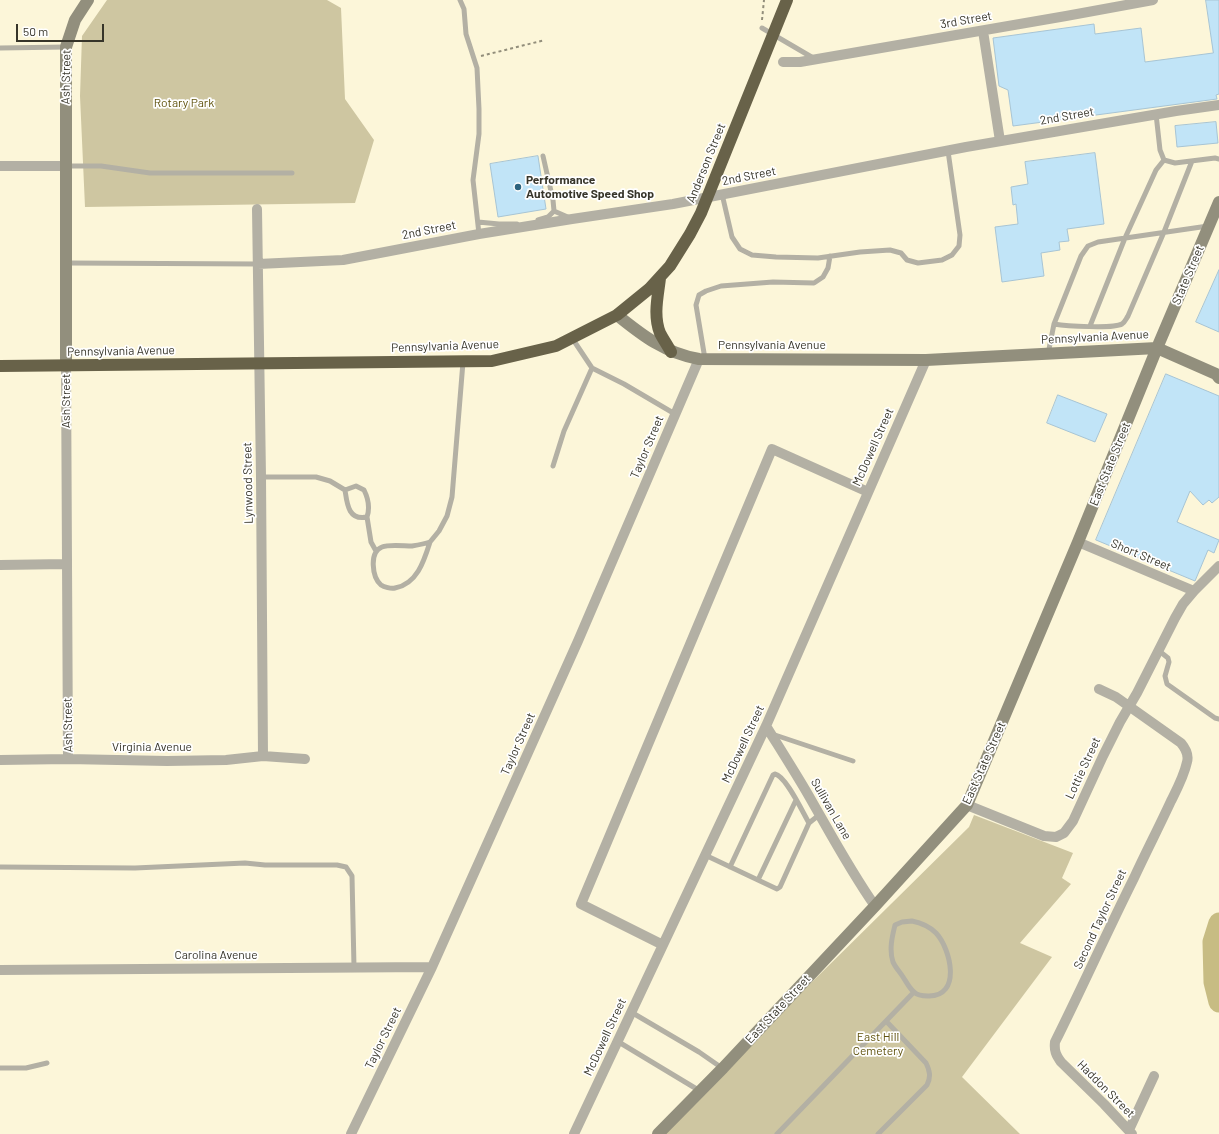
<!DOCTYPE html>
<html>
<head>
<meta charset="utf-8">
<style>
  body { margin:0 }
  #map { position:relative; width:1219px; height:1134px; overflow:hidden; background:#fcf6d9; font-family:Barlow,sans-serif }
  canvas { display:block }
  .scale { position:absolute; left:16px; top:24px; width:88px; height:18px; box-sizing:border-box; border:2px solid #37352a; border-top:0; padding-left:5px; font-size:12px; line-height:14px; white-space:nowrap; color:#37352a; -webkit-text-stroke:3px #fff; paint-order:stroke }
</style>
</head>
<body>
<div id="map">
<canvas width="1219" height="1134"></canvas>
<div class="scale">50 m</div>
</div>
<script>
const g = document.querySelector('canvas').getContext('2d');
g.lineJoin = 'round';
function fill(path, color) {
  g.fillStyle = color;
  g.fill(path, 'evenodd');
}
function stroke(path, color, width, dash) {
  g.strokeStyle = color;
  g.lineWidth = width;
  g.lineCap = dash ? 'butt' : 'round';
  g.setLineDash(dash || []);
  g.stroke(path);
}
function write(font, color, halo, rows, align = 'center') {
  g.font = font + ' Barlow,sans-serif';
  g.lineWidth = 3.5;
  g.setLineDash([]);
  g.textBaseline = 'middle';
  g.strokeStyle = halo;
  g.fillStyle = color;
  for (const [text, x, y, turn = 0] of rows) {
    g.save();
    g.translate(x, y);
    g.rotate((+turn || 0) * Math.PI / 180);
    g.textAlign = isNaN(turn) ? turn : align;
    if (halo) g.strokeText(text, 0, 0);
    g.fillText(text, 0, 0);
    g.restore();
  }
}
fill(new Path2D(`
  M107 0H327L341 8 345 99 374 140 355 203 85 207 80 96 82 36Z
  M974 815 1073 853 1062 878 1071 884 1020 943 1052 957 962 1077 1020 1134H658L969 827Z`), '#cec6a1');
stroke(new Path2D(`
  M1219 923 1213 942 1214 982 1219 1002`), '#c7bc83', 21);
const building = new Path2D(`
  M1206 0H1219V94L1216 95 1217 99 1013 126 1008 90 999 86 993 38 1094 24 1095 34 1141 28 1145 62 1213 53Z
  M1216 122 1218 143 1177 147 1175 126Z
  M1095 153 1104 224 1067 229 1069 241 1059 242 1060 250 1041 253 1044 276 1002 282 995 227 1018 224 1016 204 1013 205 1011 187 1028 184 1025 162Z
  M538 156 546 209 498 217 490 164Z
  M1219 270V332L1196 322Z
  M1166 374 1219 396V497L1212 503 1209 500 1203 505 1190 491 1177 522 1219 540 1214 553 1208 550 1195 581 1096 540Z
  M1058 395 1107 414 1095 442 1047 423Z`);
fill(building, '#c1e4f7');
stroke(building, '#a7c4d4', 1);
stroke(new Path2D(`
  M762 20 764 0
  M481 56 545 40`), '#928e7b', 2, [3, 3]);
stroke(new Path2D(`
  M460 0 464 9 466 34 477 68 479 109V134L473 180 479 234
  M762 28 815 59
  M0 48 66 47
  M1156 114 1160 150 1164 160 1175 163 1215 158 1219 159
  M67 166H101L150 173H292
  M722 194 732 237 740 249 752 255 776 257 818 258 860 252 890 250 901 253 907 260 918 263 942 260 952 255 959 246 960 235 948 151
  M554 211 570 218
  M538 220 548 217 554 211 553 200 543 156
  M478 222 499 224H517
  M67 263 258 264
  M1054 324C1066 326 1113 329 1122 324 1125 322 1126 319 1128 316L1164 232 1192 161
  M1090 326 1125 238 1156 170 1164 160
  M572 338 592 368 624 384 675 414
  M1048 354 1054 324 1081 256 1088 246 1098 242 1208 226
  M705 359 696 305 699 295 706 291 721 286 773 282 814 283 823 277 828 268 830 256
  M553 466 564 431 592 368
  M261 477H316L330 481 345 490C347 503 348 521 367 517 370 508 368 498 364 490L356 486 345 490
  M367 517 371 542 376 551
  M430 542C424 561 417 584 395 588 391 589 384 587 381 585 372 577 369 552 382 547 389 544 404 546 412 546 418 545 424 544 430 542L439 531 447 516 452 497 463 362
  M1158 650 1168 658 1169 662 1165 676 1167 684 1215 718 1219 719
  M772 734 853 761
  M705 855 777 889 780 887 809 823 819 815
  M0 867 135 868 245 863 265 865H337L346 867 352 876 354 967
  M730 867 773 775 775 774C786 776 803 813 809 823
  M758 880 796 800
  M912 921C922 923 929 926 936 933 951 949 962 997 928 996 924 996 917 995 914 992 909 988 906 981 903 977 900 972 895 967 893 962 889 950 892 937 895 925L902 922Z
  M631 1012 699 1052 722 1068
  M617 1041 700 1091
  M0 1068H26L47 1063
  M777 1134 914 992
  M878 1134 927 1085C931 1077 930 1071 926 1063L886 1021`), '#b3b0a4', 5);
stroke(new Path2D(`
  M983 31 1000 141
  M783 62H800L1066 16 1153 0
  M0 166H66
  M257 209 261 477 263 756
  M258 264 343 260 479 234 572 219 673 204 966 147 1176 111 1219 105
  M66 366 68 759
  M1078 542 1194 591
  M0 565 66 564
  M1099 689 1116 697 1181 743C1186 749 1189 755 1187 762 1184 776 1177 789 1171 801 1159 827 1146 852 1134 878 1107 932 1082 988 1055 1042 1054 1051 1056 1055 1061 1062L1104 1104 1132 1134
  M766 726C779 747 793 769 806 791 828 829 849 869 875 906
  M0 760 68 759 167 761 226 760 263 756 305 759
  M967 805 1044 836 1056 837 1064 833 1073 821 1103 756 1120 722 1137 693 1175 618 1183 604 1194 591 1219 566
  M663 945 581 904 772 449 868 492
  M0 970 432 967
  M1129 1130 1154 1076
  M351 1134 432 967 578 641 699 359
  M574 1134 766 726 926 360`), '#b3b0a4', 10);
stroke(new Path2D(`
  M617 315C643 336 665 353 699 359L926 360 1157 348 1216 374 1219 378
  M66 366V47L75 20 88 0
  M658 1134 723 1068 875 906 967 805 1078 542 1157 348 1219 202`), '#928f7d', 12);
stroke(new Path2D(`
  M660 278C658 296 653 315 660 333 663 339 668 346 671 352
  M0 366 492 361 556 346 617 315 649 289 670 266 690 234 701 213 787 0`), '#686249', 12);
for (const [x, y, r, color] of [
  [518,187,4,"#2d637e"]
]) {
  const dot = new Path2D();
  dot.arc(x, y, r, 0, 2 * Math.PI);
  g.fillStyle = color;
  g.fill(dot);
  stroke(dot, '#fff', 1.5);
}
write('12px', '#37352a', '#fff', [
  ["3rd Street",966,20,-10],
  ["Ash Street",66,77,-89],
  ["2nd Street",1067,116,-10],
  ["Anderson Street",706,163,-68],
  ["2nd Street",749,176,-11],
  ["2nd Street",429,230,-11],
  ["State Street",1188,275,-67],
  ["Pennsylvania Avenue",1095,337,-3],
  ["Pennsylvania Avenue",772,345],
  ["Pennsylvania Avenue",445,346,-2],
  ["Pennsylvania Avenue",121,351,-1],
  ["Ash Street",66,401,-90],
  ["Taylor Street",647,447,-67],
  ["McDowell Street",873,447,-66],
  ["East State Street",1110,464,-68],
  ["Lynwood Street",248,483,-91],
  ["Short Street",1141,555,23],
  ["Ash Street",68,725,-91],
  ["Taylor Street",518,744,-66],
  ["McDowell Street",743,744,-65],
  ["Virginia Avenue",152,747],
  ["East State Street",984,763,-66],
  ["Lottie Street",1083,768,-65],
  ["Sullivan Lane",831,809,60],
  ["Second Taylor Street",1100,919,-65],
  ["Carolina Avenue",216,955],
  ["East State Street",778,1009,-47],
  ["McDowell Street",605,1037,-65],
  ["Taylor Street",383,1038,-64],
  ["Haddon Street",1106,1089,45]
]);
write('12px', '#60530e', '#fff', [
  ["Rotary Park",184,103],
  ["East Hill",878,1037],
  ["Cemetery",878,1051]
]);
write('bold 12px', '#37352a', '#fff', [
  ["Performance",526,180],
  ["Automotive Speed Shop",526,194]
], 'left');
</script>
</body>
</html>
